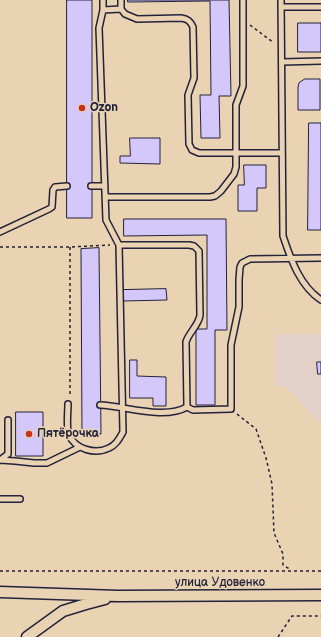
<!DOCTYPE html>
<html>
<head>
<meta charset="utf-8">
<style>
  body { margin:0 }
  canvas { display:block; background:#ead3b3 }
</style>
</head>
<body>
<canvas width="321" height="637"></canvas>
<script>
const g = document.querySelector('canvas').getContext('2d');
g.lineJoin = 'round';
function fill(path, color) {
  g.fillStyle = color;
  g.fill(path, 'evenodd');
}
function stroke(path, color, width, dash) {
  g.strokeStyle = color;
  g.lineWidth = width;
  g.lineCap = dash ? 'butt' : 'round';
  g.setLineDash(dash || []);
  g.stroke(path);
}
function write(font, color, halo, rows, align = 'center') {
  g.font = font + ' "Balsamiq Sans",sans-serif';
  g.lineWidth = 3;
  g.setLineDash([]);
  g.textBaseline = 'middle';
  g.strokeStyle = halo;
  g.fillStyle = color;
  for (const [text, x, y, turn = 0] of rows) {
    g.save();
    g.translate(x, y);
    g.rotate((+turn || 0) * Math.PI / 180);
    g.textAlign = isNaN(turn) ? turn : align;
    if (halo) g.strokeText(text, 0, 0);
    g.fillText(text, 0, 0);
    g.restore();
  }
}
fill(new Path2D(`
  M276 334H321V424L286 387 276 386Z`), '#e3d0c8');
const building = new Path2D(`
  M67 0H92V218H67Z
  M128 0H229L231 96H219L220 138H201L200 95H211L210 1 128 2Z
  M298 23H321V52H298Z
  M305 79H320V110H298V87L299 83Z
  M309 123H321V230H308Z
  M130 138H160V164L120 163V156H130Z
  M244 165H266V188H257V211H238V185H244Z
  M124 219H226L227 330H215V405H196V329H207V235L124 236Z
  M99 248 101 434H82L81 249Z
  M166 289 167 300 123 301V290Z
  M130 360H137V376L166 377V406H153V398H130Z
  M317 362H321V374H318Z
  M16 412H43V456H16Z`);
fill(building, '#d4c8fa');
stroke(building, '#22223b', 1);
const lane = new Path2D(`
  M281 0 283 236C291 260 300 286 321 300
  M281 7H321
  M121 9V0
  M103 10 121 9 125 14 137 19 181 18C188 19 190 21 193 27L194 78 188 95 189 144 192 150 199 153H282
  M282 62 321 61
  M91 186H105
  M106 197H210L215 196 221 191 234 174 236 167V105L243 86V0
  M0 232 49 209 52 207 53 190 55 187 67 186
  M119 245H189L194 246 199 251 200 315C199 325 189 332 186 342L187 407 193 410 231 409V345L239 307V280L240 267 242 263 250 259 321 258
  M68 404C68 412 66 429 69 435 75 449 95 455 109 448 116 445 119 439 123 432L119 245 106 220 99 28 103 10V0
  M100 405C125 406 164 420 187 407
  M0 460 15 461 34 463H47L80 447
  M0 460 8 454V420
  M0 499H20`);
const street = new Path2D(`
  M0 592 118 596 321 595
  M27 637 63 611 86 604 105 599`);
stroke(lane, '#22223b', 8);
stroke(street, '#22223b', 13);
stroke(new Path2D(`
  M250 25 274 43
  M0 247H70L110 245
  M70 247V397
  M237 414 256 429 266 458 272 484 274 533 283 554V565L291 570
  M0 571H321
  M278 637 292 616H321`), '#22223b', 1.5, [3, 3]);
stroke(lane, '#ead3b3', 5);
stroke(street, '#ead3b3', 10);
for (const [x, y, r, color] of [
  [82,108,4,"#c8321e"],
  [29,434,4,"#c8321e"]
]) {
  const dot = new Path2D();
  dot.arc(x, y, r, 0, 2 * Math.PI);
  g.fillStyle = color;
  g.fill(dot);
  stroke(dot, '#ead3b3', 1.5);
}
write('bold 12px', '#22223b', '#ead3b3', [
  ["Ozon",90,108],
  ["Пятёрочка",37,434]
], 'left');
write('12px', '#22223b', '#ead3b3', [
  ["улица Удовенко",220,583]
]);
</script>
</body>
</html>
